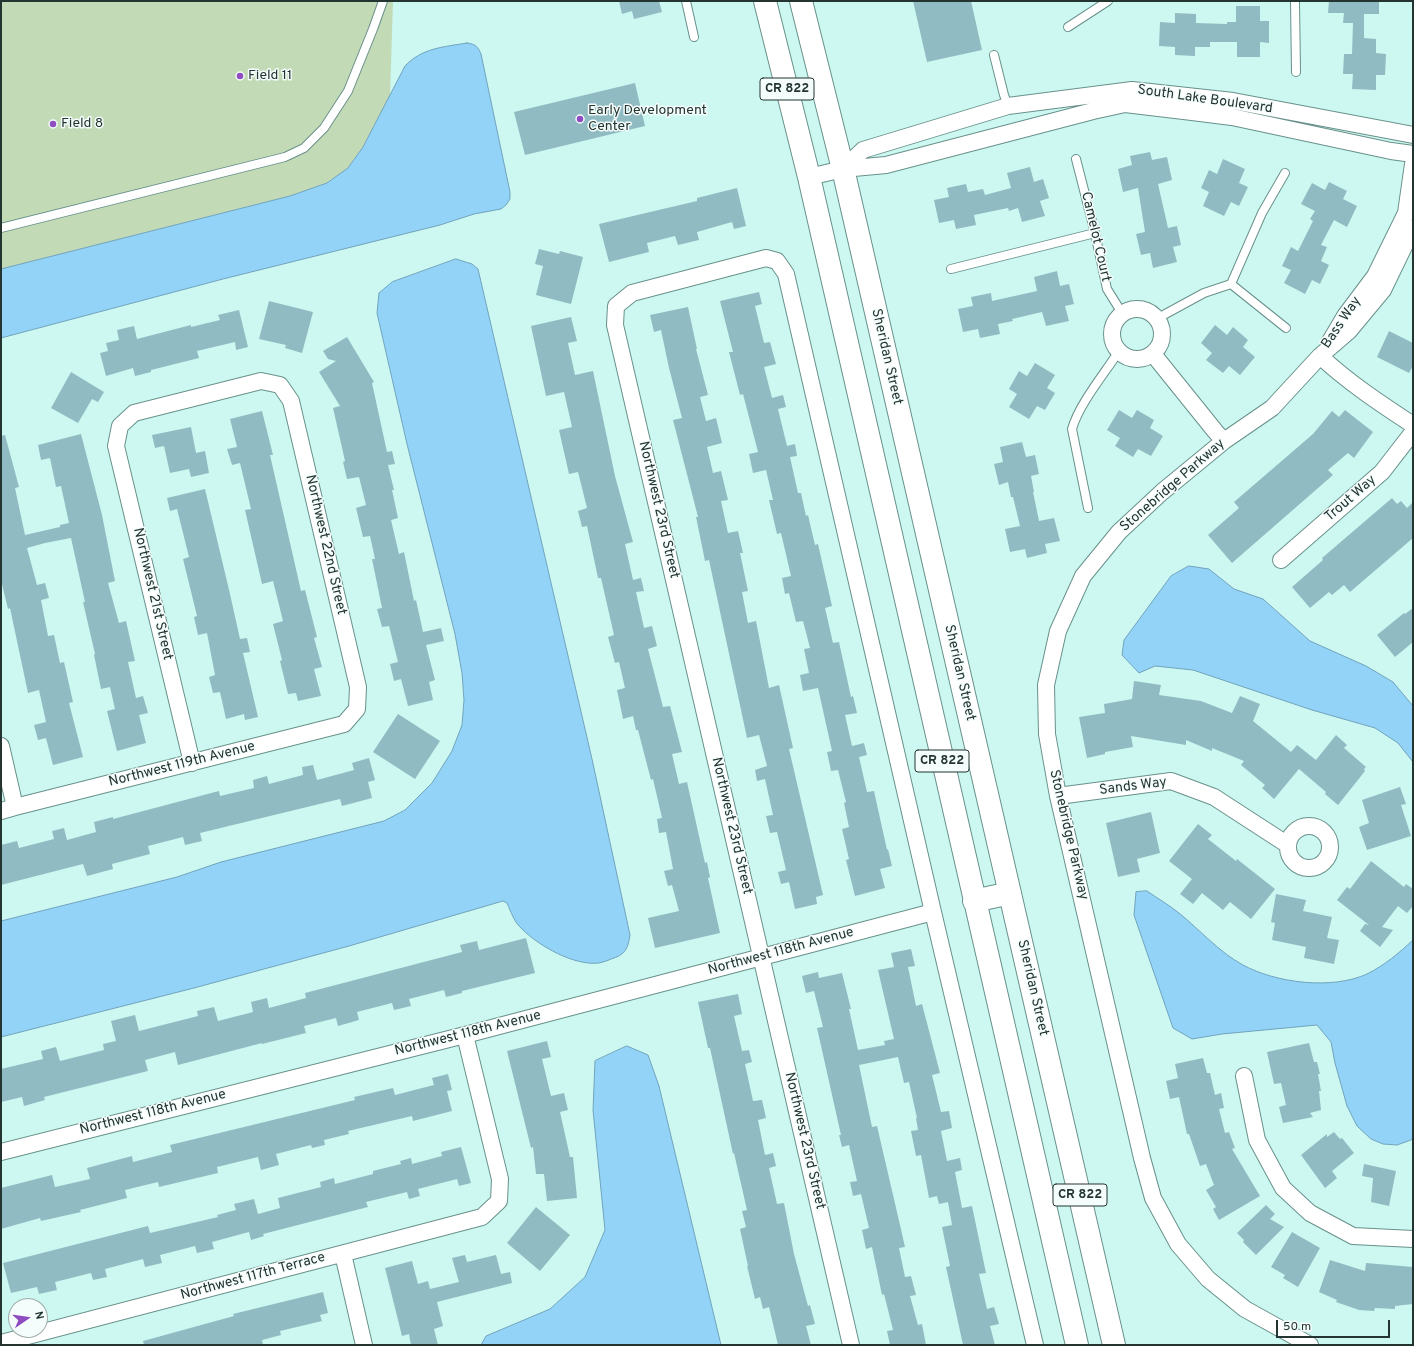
<!DOCTYPE html>
<html>
<head>
<meta charset="utf-8">
<style>
  body { margin:0 }
  #map { position:relative; width:1414px; height:1346px; overflow:hidden; background:#ccf8f1; font-family:Overpass,sans-serif }
  canvas { display:block }
  .frame { position:absolute; inset:0; border:2px solid #233431; pointer-events:none }
  .north { position:absolute; left:8px; top:1298px; width:40px; height:40px; box-sizing:border-box; background:#f4fdfb; border:1px solid #a0adaa; border-radius:50%; rotate:77deg; font-size:11px; font-weight:700; line-height:16px; text-align:center; color:#233431 }
  .north::after { content:''; display:block; margin:auto; width:14px; height:18px; background:#8f4bc0; clip-path:polygon(50% 0,100% 100%,50% 72%,0 100%) }
  .scale { position:absolute; left:1276px; top:1320px; width:114px; height:18px; box-sizing:border-box; border:2px solid #233431; border-top:0; padding-left:5px; font-size:12px; line-height:14px; white-space:nowrap; color:#233431; -webkit-text-stroke:3px #f4fdfb; paint-order:stroke }
</style>
</head>
<body>
<div id="map">
<canvas width="1414" height="1346"></canvas>
<div class="frame"></div>
<div class="north">N</div>
<div class="scale">50 m</div>
</div>
<script>
const g = document.querySelector('canvas').getContext('2d');
g.lineJoin = 'round';
function fill(path, color) {
  g.fillStyle = color;
  g.fill(path, 'evenodd');
}
function stroke(path, color, width, dash) {
  g.strokeStyle = color;
  g.lineWidth = width;
  g.lineCap = dash ? 'butt' : 'round';
  g.setLineDash(dash || []);
  g.stroke(path);
}
function write(font, color, halo, rows, align = 'center') {
  g.font = font + ' Overpass,sans-serif';
  g.lineWidth = 3;
  g.setLineDash([]);
  g.textBaseline = 'middle';
  g.strokeStyle = halo;
  g.fillStyle = color;
  for (const [text, x, y, turn = 0] of rows) {
    g.save();
    g.translate(x, y);
    g.rotate((+turn || 0) * Math.PI / 180);
    g.textAlign = isNaN(turn) ? turn : align;
    if (halo) g.strokeText(text, 0, 0);
    g.fillText(text, 0, 0);
    g.restore();
  }
}
fill(new Path2D(`
  M1 1H393L390 96 363 147 348 168 327 183 290 196 1 269Z`), '#c3dab6');
const water = new Path2D(`
  M467 43C476 44 478 47 481 54L510 192V199L506 205 501 209 474 214 440 225 223 279 1 338V269L290 196 327 183 348 168 363 147 405 66C422 48 443 47 467 43Z
  M456 259 472 264 478 269 592 759 630 935C628 949 625 955 611 959 607 961 603 962 599 963 574 966 539 946 522 929 514 922 511 912 507 903L503 901 349 946 194 988 1 1037V921L177 877 221 862 384 821 405 810 432 783 452 751 462 725 464 700 462 673 455 634 407 444 377 313 379 293 392 282Z
  M1189 566 1209 569 1234 589 1263 599 1310 641 1366 666 1393 682 1413 706V762L1398 743 1375 728 1312 710 1193 670 1155 666 1139 673 1122 655 1124 640 1171 576Z
  M1147 891C1157 898 1169 905 1179 913 1200 930 1219 952 1243 965 1276 983 1332 990 1367 974 1385 965 1399 953 1413 940V1137L1411 1140 1397 1145 1383 1144 1371 1139 1357 1126 1347 1106 1335 1063 1331 1042 1317 1025 1222 1034 1192 1039 1173 1028 1134 915 1136 892Z
  M627 1046 648 1055 659 1086 721 1345H481L486 1336 550 1309 585 1277 605 1230 593 1110 595 1061Z`);
fill(water, '#92d3f7');
stroke(water, '#71a3bc', 1);
fill(new Path2D(`
  M619 1H659L662 12 634 19 632 11 622 14Z
  M913 1H971L982 50 927 62Z
  M1329 1H1379V14H1364V38L1376 39V53L1386 54 1385 75H1376V90L1352 89 1353 74H1343L1344 54H1352L1353 23H1343L1344 13H1328Z
  M1236 6H1260V21H1269V43L1260 42V57H1237V42H1210V47H1195V56L1175 55V47L1159 46 1160 22 1175 23V13L1196 14V23L1227 24V22H1236Z
  M635 83 645 126 525 155 514 112Z
  M1150 152 1152 160 1167 157 1172 180 1158 184 1168 228 1177 226 1181 245 1173 247 1177 262 1153 268 1150 253 1141 255 1136 234 1145 232 1138 188 1123 192 1118 169 1132 165 1130 156Z
  M1223 159 1245 169 1239 183 1248 187 1239 206 1231 202 1224 216 1203 206 1209 192 1201 188 1209 170 1217 174Z
  M1030 167 1034 182 1043 179 1049 198 1040 201 1045 216 1022 222 1018 208 1009 211 1008 208 974 215 976 225 956 229 954 220 939 223 934 200 949 197 947 188 966 184 968 192 983 189 985 195 1011 188 1007 173Z
  M1329 182 1347 191 1343 199 1357 206 1347 227 1334 220 1321 245 1327 247 1321 261 1329 265 1320 284 1312 280 1305 294 1284 283 1291 270 1282 266 1291 247 1298 251 1313 221 1310 219 1315 211 1301 204 1312 183 1325 190Z
  M737 188 746 226 734 229 732 222 697 232 699 240 678 245 675 236 647 243 649 252 609 262 599 224 697 201V198Z
  M539 249 559 254 560 251 583 257 571 304 536 295 543 266 535 264Z
  M1057 271 1060 286 1069 284 1074 304 1065 306 1069 321 1046 326 1042 312 1012 319 1013 321 998 324 1000 334 980 338 978 329 963 332 958 309 973 306 971 297 991 293 992 301 1037 291 1034 277Z
  M759 292 762 304 755 306 764 343 770 342 776 364 764 367 772 398 783 395 786 407 778 409 787 446 795 444 797 456 790 457 798 493H801L806 516 808 515 815 545 818 544 832 606 825 608 833 643 839 642 851 697 853 696 857 713 845 715 852 746 864 743 867 755 859 757 867 792 874 791 887 850 888 849 892 866 880 869 885 888 855 896 846 860 849 859 842 829 849 827 844 803 846 802 838 770 831 771 827 752 832 751 818 688 803 691 800 675 809 673 804 649 810 648 803 621 796 622 789 593 785 594 782 578 791 576 781 533 777 534 769 500H773L766 470 753 473 749 454 758 452 743 394 740 395 729 352H733L720 301Z
  M269 301 313 312 302 353 285 348 286 345 259 339Z
  M688 307 697 349H696L708 395 700 397 706 421 716 418 722 443 707 447 713 473 721 471 728 500 721 501 728 533 738 531 743 553H740L748 591 742 592 748 623 756 621 769 688 779 685 793 748 789 749 823 895 816 897 817 904 795 909 789 882 781 884 778 872 786 870 777 832 770 833 766 816 773 815 765 779 757 781 755 770 767 766 759 735 747 738 709 560 705 561 696 517H698L673 420 682 418 669 368 661 330 654 332 650 315Z
  M239 310 248 347 236 350 235 342 197 351 199 358 151 370V372L135 376 133 368 106 376 100 353 108 351 106 343 119 340 117 330 134 326 137 339 191 325V327L220 320 218 315Z
  M571 317 577 341 568 343 575 375 593 371 615 476 633 542 625 544 633 580 641 578 644 591 636 592 644 628 652 626 657 646 648 649 663 707 670 706 682 752 672 754 679 784 687 782 705 863 707 862 710 877 708 878 720 933 655 948 648 918 679 911 672 885 668 886 664 871 673 869 666 832 659 833 657 819 662 818 653 779 651 780 638 730H636L633 716 623 719 617 690 625 688 619 662 615 663 608 637 614 635 601 578H598L587 526 582 527 578 511 587 508 578 472 569 474 559 430 572 427 564 392 546 396 531 326Z
  M1215 325 1227 335 1233 327 1248 340 1243 347 1255 357 1240 375 1229 366 1223 373 1206 360 1212 353 1201 343Z
  M1389 331 1413 343V366L1409 373 1377 357Z
  M347 337 374 382 372 383 387 452 392 451 395 464 388 465 394 490H392L398 518 391 520 399 554 404 552 414 601 416 600 423 632 441 628 444 641 426 645 435 680 429 682 433 700 408 706 401 679 394 681 390 664 398 662 389 626 382 627 377 609 382 608 372 559H375L370 536 363 537 356 508 366 505 359 477 347 479 343 462 345 461 333 408 340 406 319 372 336 361 328 359 323 351Z
  M1035 363 1055 375 1047 388 1055 393 1045 410 1037 406 1029 419 1009 407 1017 394 1009 389 1019 371 1027 376Z
  M71 372 104 392 98 402 92 399 78 423 51 408Z
  M1119 410 1132 418 1137 410 1154 420 1150 428 1163 436 1151 456 1138 449 1133 457 1115 446 1120 438 1107 430Z
  M1345 410 1373 432 1354 458 1348 453 1328 470 1333 475 1232 563 1208 535 1239 508 1234 502 1313 434 1332 411 1339 417Z
  M262 411 273 455H270L301 591 305 590 317 637 314 638 322 667 314 669 321 696 298 701 296 693 288 694 280 661 282 660 273 624 283 621 273 581 262 584 245 510 251 509 240 463 232 465 227 449 237 447 230 419Z
  M191 427 196 453 205 451 209 473 191 477 189 469 170 473 164 446 155 448 152 435Z
  M81 434 102 515 115 581 108 583 119 623 126 621 135 661 128 662 136 698 143 696 148 713 139 715 146 743 117 751 107 711 115 709 110 687 101 689 94 655 95 654 83 602H85L71 538 45 543 27 548 37 585 45 583 49 598 41 600 48 636 54 635 60 663 64 662 73 702 69 703 83 757 53 765 46 738 38 740 34 725 46 722 39 690 28 693 10 608 8 609 1 580V436L5 435 19 487 15 488 25 535 60 527V525L69 523 61 486 56 487 50 458 41 460 38 445Z
  M1022 442 1026 457 1035 455 1039 474 1031 476 1034 492H1033L1039 521 1054 518 1060 541 1045 544 1047 553 1027 558 1025 549 1010 552 1005 529 1020 526 1013 497H1011L1008 482 999 485 994 464 1003 462 1000 447Z
  M205 489 230 594 240 639 247 638 250 652 243 653 258 717 245 720 244 714 226 719 220 692 213 693 209 677 215 675 207 633 198 635 194 617 197 616 183 559 189 557 177 509 170 511 167 498Z
  M1392 498 1397 504 1401 501 1407 508 1413 502V538L1350 592 1344 585 1332 595 1329 592 1310 608 1292 587 1323 560 1322 558Z
  M1413 608V642L1395 657 1377 635 1404 613 1405 614Z
  M1134 681 1161 685 1159 695 1201 701 1232 713 1240 696 1260 704 1253 721 1291 752 1297 745 1316 760 1336 735 1347 745 1344 748 1366 767 1364 769 1365 771 1338 805 1325 794 1326 792 1299 769 1274 799 1262 788 1265 785 1241 765 1244 761 1212 748V751L1186 740V745L1131 736 1133 747 1105 752V754L1087 758 1079 717 1105 713 1104 704 1132 699Z
  M398 714 440 741 415 779 373 752Z
  M369 758 375 780 368 782 372 798 342 806 340 799 200 833 202 841 185 845 183 837 148 846 150 854 112 864 113 869 87 876 83 864 1 885V845L17 841 19 848 54 839 52 831 64 828 67 840 96 832 94 822 113 817V819L219 791 220 796 254 788 253 780 267 776 269 784 303 775 302 767 313 765 317 780 354 770 352 763Z
  M1400 787 1406 804 1401 805 1411 836 1367 850 1359 827 1369 823 1362 800Z
  M1151 812 1160 853 1137 859 1140 872 1118 877 1106 823Z
  M1198 824 1212 835 1208 839 1236 861 1237 859 1275 889 1251 919 1230 902 1223 910 1202 893 1193 904 1180 894 1192 879 1169 861Z
  M1371 861 1404 887 1406 884 1413 889V906L1407 913 1398 906 1382 927 1393 930 1380 947 1360 931 1365 924 1369 925 1337 900 1347 887 1350 889Z
  M1276 894 1306 900 1303 911 1332 917 1327 938 1339 940 1334 964 1304 958 1306 947 1272 940 1275 923 1271 922Z
  M526 938 535 973 462 991V993L446 997 444 990 409 999 411 1006 394 1010 392 1003 357 1012 359 1020 338 1026 336 1018 304 1026 306 1033 262 1044V1043L178 1065 175 1052 145 1060 148 1071 44 1097 45 1100 24 1106 22 1097 1 1102V1069L43 1059 41 1051 56 1047 60 1061 104 1050 103 1044 116 1041 111 1021 135 1015 139 1031 198 1016 197 1011 214 1007 218 1021 253 1012 251 1002 267 998 269 1008 306 998 305 993 462 952 460 945 477 941 479 950Z
  M911 949 915 966 908 967 916 1006 922 1004 940 1073 932 1075 941 1112 949 1111 952 1128 941 1131 947 1161 960 1158 962 1170 955 1172 962 1208 972 1206 986 1273 979 1274 987 1309 994 1307 999 1324 990 1326 995 1345H963L946 1267 950 1266 942 1227 952 1225 948 1202 939 1204 937 1196 929 1198 921 1155 916 1156 911 1131 918 1130 916 1118H917L909 1082 904 1083 898 1057 859 1065 872 1127 877 1126 900 1225 905 1247 899 1248 905 1277 911 1276 916 1295 910 1296 918 1325 922 1324 926 1345H890L887 1331 893 1330 884 1294 882 1295 872 1247 866 1249 862 1230 869 1228 861 1194 853 1196 850 1182 857 1181 849 1145 842 1147 839 1135H841L817 1028 823 1027 814 991 806 993 802 976 818 972 819 978 842 973 851 1009H849L858 1050 885 1045 884 1041 894 1039 878 970 894 967 891 953Z
  M738 994 742 1014 734 1016 742 1051 749 1050 752 1062 745 1064 753 1101 762 1100 766 1118 758 1120 765 1155 773 1153 776 1166 769 1168 777 1204 784 1203 794 1254 808 1306 810 1305 815 1324 806 1326 811 1345H778L769 1307 763 1309 760 1297 755 1299 747 1266H748L740 1229 746 1227 742 1211 747 1210 734 1153 733 1154 710 1048H708L698 1002Z
  M547 1041 551 1057 542 1059 551 1096 564 1093 568 1110 560 1112 570 1157H573L577 1198 547 1201 544 1174H536L533 1147 531 1148 507 1051Z
  M1309 1043 1314 1062H1317L1320 1074H1318L1321 1091H1319L1321 1110 1310 1113 1313 1117 1283 1123 1279 1107 1286 1105 1281 1083 1274 1084 1267 1052Z
  M1203 1058 1207 1073H1210L1215 1095 1221 1093 1224 1108 1219 1109 1225 1133 1229 1132 1235 1148 1232 1149 1260 1196 1219 1220 1213 1209 1216 1207 1206 1190 1214 1185 1206 1164 1200 1166 1189 1134H1187L1179 1097 1170 1099 1166 1081 1178 1078 1175 1064Z
  M448 1074 452 1090 447 1091 452 1111 413 1121 412 1116 348 1131 349 1134 324 1140 325 1145 312 1148 311 1145 276 1154 279 1165 261 1170 258 1157 217 1167 218 1173 159 1187 158 1182 125 1190 127 1198 80 1210 81 1212 41 1221 40 1218 1 1229V1188L52 1175 55 1187 90 1179 87 1168 132 1156 133 1162 172 1152 170 1145 355 1100 354 1097 393 1088 395 1095 434 1085 432 1078Z
  M1334 1132 1340 1139 1342 1138 1354 1153 1332 1171 1337 1178 1325 1188 1301 1155 1327 1134V1137Z
  M461 1147 471 1183 459 1186 457 1179 418 1189 420 1196 409 1199 407 1192 366 1202 368 1207 263 1234 264 1236 251 1240 249 1232 212 1242 214 1249 197 1253 195 1246 160 1255 162 1263 145 1267 143 1259 105 1269 107 1277 93 1280 91 1273 55 1282 57 1290 39 1294 37 1287 11 1293 3 1263 148 1226 150 1233 218 1217 217 1215 236 1210 234 1204 254 1199 258 1214 280 1208 278 1198 321 1187 320 1182 334 1178 335 1184 373 1174V1171L401 1164 400 1161 411 1158 412 1164 442 1156 441 1152Z
  M1364 1164 1396 1171 1389 1206 1371 1202 1373 1178 1362 1176Z
  M1266 1205 1275 1214 1270 1219 1284 1227 1256 1255 1243 1242 1244 1240 1237 1233Z
  M536 1207 570 1235 540 1271 507 1243Z
  M1292 1232 1320 1248 1298 1287 1283 1278 1285 1275 1271 1267Z
  M465 1255 467 1262 496 1255 501 1274 510 1272 512 1283 437 1302 443 1326 434 1329 438 1345H411L409 1334 402 1336 385 1268 412 1261 418 1284 428 1281 430 1289 459 1282 452 1258Z
  M1330 1260 1365 1271 1366 1263 1413 1267V1304L1395 1306V1309L1375 1308 1374 1311 1359 1310 1336 1302 1337 1300 1319 1292Z
  M323 1292 328 1313 320 1315 322 1321 280 1331 281 1335 262 1340 263 1345H144L143 1341 234 1316 233 1314Z`), '#91bbc2');
const service = new Path2D(`
  M686 1 694 37
  M1295 1 1296 72
  M1068 27 1108 1
  M994 55 1004 95 1008 106
  M1076 159 1095 233 1107 289 1122 313
  M1 228 285 157 304 148 324 128 348 91 373 29 383 1
  M951 269 1095 233
  M1231 284 1286 328
  M1158 318 1204 293 1231 284 1262 213 1285 173
  M1088 508 1072 429C1079 404 1105 373 1119 351`);
const minor = new Path2D(`
  M843 169 863 150 1008 106 1132 90 1233 101 1413 135
  M809 177 843 169 886 165 1093 111 1125 104 1192 112 1232 117 1391 151 1413 154
  M1112 334a25 25 0 1 1 50 0a25 25 0 1 1-50 0Z
  M1329 343 1345 316 1375 276 1406 213 1413 164
  M1153 354 1215 431 1224 441
  M1320 356C1349 383 1381 404 1413 425
  M1281 560 1382 472 1413 432
  M1 746 15 807
  M1058 796 1171 781 1214 797 1288 845
  M1 811 15 807 344 724 357 709 358 687 291 401 280 385 261 381 134 413 120 426 116 446 192 763
  M1288 847a21 21 0 1 1 42 0a21 21 0 1 1-42 0Z
  M1244 1076 1257 1140 1283 1188 1310 1213 1353 1236 1413 1239
  M1 1152 465 1035 933 912
  M343 1254 364 1345
  M1 1343 482 1217 499 1201 500 1179 465 1035
  M851 1345 615 325 616 306 632 293 766 258 777 261 786 274 933 912 1035 1345
  M1310 1345 1245 1309 1208 1279 1178 1244 1153 1198 1142 1158 1058 796 1047 734 1046 685 1058 631 1083 576 1119 532 1162 492 1224 441 1272 408 1320 356 1349 331 1383 290 1413 228`);
const primary = new Path2D(`
  M765 1 809 177 1077 1345
  M801 1 843 169 1114 1345
  M974 901 1010 893`);
stroke(service, '#69918b', 10);
stroke(minor, '#69918b', 18);
stroke(primary, '#69918b', 24);
stroke(service, '#fff', 8);
stroke(minor, '#fff', 16);
stroke(primary, '#fff', 22);
for (const [x, y, r, color] of [
  [240,76,4,"#8f4bc0"],
  [580,119,4,"#8f4bc0"],
  [53,124,4,"#8f4bc0"]
]) {
  const dot = new Path2D();
  dot.arc(x, y, r, 0, 2 * Math.PI);
  g.fillStyle = color;
  g.fill(dot);
  stroke(dot, '#f4fdfb', 1.5);
}
for (const [x, y, w] of [
  [787,89,54],
  [942,761,54],
  [1080,1195,54]
]) {
  const box = new Path2D();
  box.roundRect(x - w / 2, y - 11, w, 22, 3);
  g.fillStyle = '#f4fdfb';
  g.fill(box);
  stroke(box, '#233431', 1);
}
write('bold 13px', '#233431', null, [
  ["CR 822",787,89],
  ["CR 822",942,761],
  ["CR 822",1080,1195]
]);
write('14px', '#233431', '#f4fdfb', [
  ["Field 11",248,76],
  ["Early Development",588,111],
  ["Center",588,127],
  ["Field 8",61,124]
], 'left');
write('14px', '#233431', '#f4fdfb', [
  ["South Lake Boulevard",1205,100,8],
  ["Camelot Court",1095,237,77],
  ["Bass Way",1342,323,-56],
  ["Sheridan Street",886,357,77],
  ["Stonebridge Parkway",1173,486,-41],
  ["Trout Way",1351,499,-41],
  ["Northwest 23rd Street",658,510,77],
  ["Northwest 22nd Street",325,545,77],
  ["Northwest 21st Street",152,594,77],
  ["Sheridan Street",959,673,77],
  ["Northwest 119th Avenue",182,765,-14],
  ["Sands Way",1133,787,-7],
  ["Northwest 23rd Street",731,826,77],
  ["Stonebridge Parkway",1068,835,77],
  ["Northwest 118th Avenue",781,952,-15],
  ["Sheridan Street",1032,988,77],
  ["Northwest 118th Avenue",468,1034,-14],
  ["Northwest 118th Avenue",153,1113,-14],
  ["Northwest 23rd Street",804,1141,77],
  ["Northwest 117th Terrace",253,1277,-15]
]);
</script>
</body>
</html>
